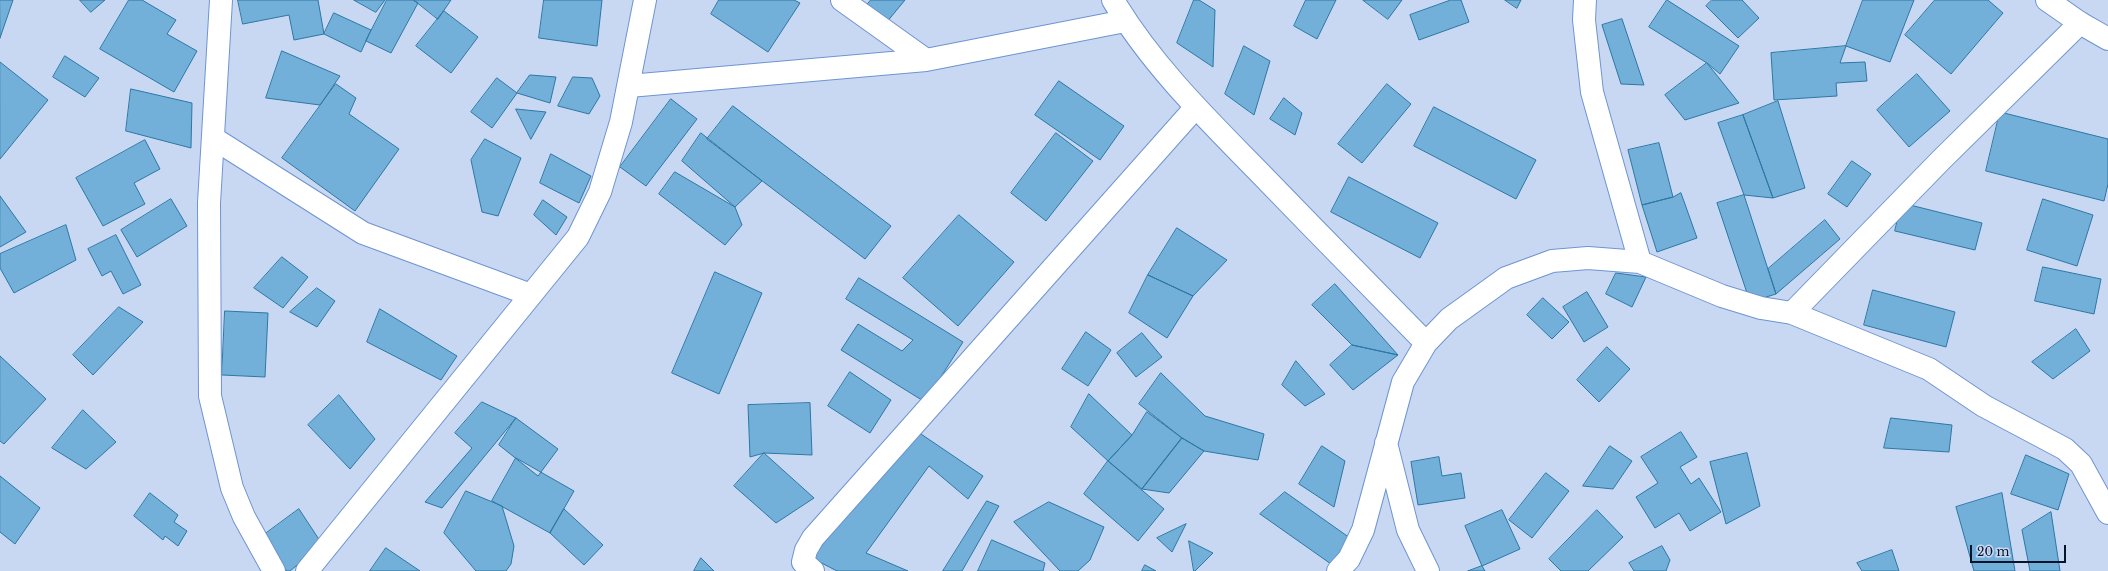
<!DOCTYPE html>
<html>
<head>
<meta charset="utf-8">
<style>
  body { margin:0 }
  #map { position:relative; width:2108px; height:571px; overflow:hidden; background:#c8d8f3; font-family:"Libre Baskerville",serif }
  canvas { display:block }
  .scale { position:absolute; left:1970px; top:545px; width:96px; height:18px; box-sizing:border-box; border:2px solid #07152c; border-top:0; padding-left:5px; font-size:12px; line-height:14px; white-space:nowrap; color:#07152c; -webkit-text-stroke:3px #c8d8f3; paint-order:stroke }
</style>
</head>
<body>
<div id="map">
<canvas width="2108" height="571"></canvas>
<div class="scale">20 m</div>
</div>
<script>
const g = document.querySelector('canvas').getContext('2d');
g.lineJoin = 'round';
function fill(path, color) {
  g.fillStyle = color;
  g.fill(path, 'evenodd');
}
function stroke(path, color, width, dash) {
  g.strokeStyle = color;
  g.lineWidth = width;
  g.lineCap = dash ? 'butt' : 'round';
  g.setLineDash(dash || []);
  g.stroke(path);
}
const building = new Path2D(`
  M0 0H13L0 38Z
  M80 0H105L91 12Z
  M129 0H142L176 20 167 34 197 51 174 92 100 49Z
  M238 0H318L324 34 294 40 289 15 243 24Z
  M354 0H385L376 12Z
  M387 0H413L418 3 391 53 366 41Z
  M414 0H451L438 19Z
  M544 0H602L597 46 539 38Z
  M719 0H794L800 3 768 52 711 14Z
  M871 0H905L886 23 866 6Z
  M1194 0H1199L1215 10 1213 67 1177 43Z
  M1306 0H1336L1317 39 1294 26Z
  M1363 0H1402L1388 19Z
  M1451 0H1461L1469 22 1419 40 1410 15Z
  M1505 0H1521L1517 8Z
  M1667 0 1739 46 1720 74 1707 63 1649 27Z
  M1712 0H1742L1759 18 1738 38 1706 6Z
  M1863 0H1914L1890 62 1846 46Z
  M1935 0H1988L2003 13 1951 74 1905 35Z
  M444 11 478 37 451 73 416 46Z
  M334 13 371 30 361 52 324 34Z
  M1622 19 1644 85 1621 84 1602 25Z
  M1244 46 1270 61 1254 115 1225 94Z
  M1846 46 1840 63 1865 62 1867 81 1836 83 1837 96 1774 100 1771 53Z
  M282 51 340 76 320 105 266 98Z
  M65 56 99 78 85 97 53 77Z
  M0 62 48 100 0 159Z
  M1707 63 1739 103 1685 120 1665 95Z
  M1917 74 1950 111 1909 147 1877 110Z
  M530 75 556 77 550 103 517 93Z
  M573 77 592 78 600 96 589 114 558 106Z
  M497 78 517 93 492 128 471 112Z
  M1059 81 1124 126 1100 160 1035 115Z
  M336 84 356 98 349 114 399 149 355 211 282 158Z
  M1387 84 1411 104 1362 163 1338 144Z
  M131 89 192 103 191 148 126 131Z
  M1284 98 1302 113 1295 135 1270 119Z
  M671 99 697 119 646 186 620 167Z
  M1778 101 1805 188 1773 198 1743 115Z
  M733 106 891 226 865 259 707 139Z
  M1434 107 1536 160 1516 199 1414 146Z
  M516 109 546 112 531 139Z
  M2000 112 2108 139V184L2104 201 1986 171Z
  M1743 115 1773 198 1744 195 1718 123Z
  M701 133 762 181 735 207 682 161Z
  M1056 133 1093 161 1046 221 1011 193Z
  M485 139 521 158 498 216 482 212 471 160Z
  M145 140 160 169 134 183 145 204 103 226 76 178Z
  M1659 143 1673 197 1642 205 1628 150Z
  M551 154 591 176 579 203 540 183Z
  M1852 161 1871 174 1847 207 1828 194Z
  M675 172 735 207 742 225 725 245 659 194Z
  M1349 177 1438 223 1420 258 1331 212Z
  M1681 193 1697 238 1657 252 1642 205 1673 197Z
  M1744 195 1776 294 1750 302 1717 203Z
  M0 196 26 232 0 247Z
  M171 199 187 226 137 257 121 230Z
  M2043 199 2093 215 2077 266 2027 250Z
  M543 200 567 217 556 235 534 215Z
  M1902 203 1982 223 1975 250 1895 231Z
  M959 215 1014 262 958 326 903 278Z
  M1825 220 1840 239 1776 294 1768 269Z
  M66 225 76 260 14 293 0 268V254Z
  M1177 228 1227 260 1193 296 1148 275Z
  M116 235 141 285 123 294 111 271 102 276 88 249Z
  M282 257 308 277 283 308 254 288Z
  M2043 267 2101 279 2094 314 2035 301Z
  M715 272 762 293 719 394 672 373Z
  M1616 273 1646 277 1632 307 1606 294Z
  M1148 275 1193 296 1167 338 1129 313Z
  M859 278 963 342 925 402 841 350 858 324 902 351 913 340 846 299Z
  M1335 284 1398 355 1352 345 1312 305Z
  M317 288 335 301 317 327 290 312Z
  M1873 290 1955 312 1946 347 1864 325Z
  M1587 292 1608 327 1584 342 1563 307Z
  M1543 298 1569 322 1552 339 1527 315Z
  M119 307 143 322 93 375 73 355Z
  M380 309 457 356 441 380 367 342Z
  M225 311 268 313 265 377 222 375Z
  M2076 329 2090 351 2053 379 2032 362Z
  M1086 332 1111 350 1088 386 1062 369Z
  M1142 333 1162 357 1136 377 1117 353Z
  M1352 345 1398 355 1353 390 1330 365Z
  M1607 347 1630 369 1599 402 1577 380Z
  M0 356 46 399 4 444 0 441Z
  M1296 361 1325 394 1305 406 1282 385Z
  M850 372 891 400 870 433 828 406Z
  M1161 373 1205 416 1264 434 1258 460 1204 451 1182 438 1139 404Z
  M1089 394 1132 435 1108 461 1071 427Z
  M339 395 375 439 350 469 308 425Z
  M482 402 516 418 442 508 425 502 472 448 455 433Z
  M810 403 812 455 764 453 750 457 748 405Z
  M83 410 116 442 86 469 52 448Z
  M1147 412 1182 438 1142 489 1108 461 1132 435Z
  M516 418 558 449 538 476 499 445Z
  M1891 418 1952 425 1949 452 1884 448Z
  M918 432 983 476 968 499 929 466 866 553 908 571H837L812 558Z
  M1681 432 1697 457 1680 467 1691 484 1699 478 1721 512 1690 531 1679 513 1655 528 1636 497 1658 483 1641 457Z
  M1182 438 1204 451 1169 493 1142 489Z
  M1322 446 1345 461 1334 507 1299 484Z
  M1610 446 1632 461 1613 489 1583 486Z
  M764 453 814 498 776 523 734 486Z
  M1747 453 1760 506 1726 524 1710 462Z
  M2026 455 2069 474 2058 510 2011 494Z
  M1439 457 1442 476 1461 473 1465 498 1418 505 1411 462Z
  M516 458 574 491 550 533 492 501Z
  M1108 461 1164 509 1138 541 1084 494Z
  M1546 473 1569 491 1532 538 1509 520Z
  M0 476 40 508 15 544 0 532Z
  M466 491 502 506 514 546 511 564 506 571H476L444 533Z
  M1285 492 1350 538 1331 564 1260 514Z
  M150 493 178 515 174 522 187 531 178 546 165 536 163 540 134 516Z
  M2002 493 2015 571H1974L1956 507Z
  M987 501 999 506 962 571H943Z
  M1049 502 1104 527 1090 560 1078 571H1060L1014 522Z
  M299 509 322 544 290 571H287L257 540Z
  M564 509 603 545 584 565 550 533Z
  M1502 510 1520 549 1482 566 1465 526Z
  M1597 510 1623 537 1588 571H1561L1549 559Z
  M2051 512 2060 571H2030L2022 530Z
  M1186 524 1172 552 1157 538Z
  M992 540 1045 563 1043 571H978Z
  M1189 541 1213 553 1195 571H1194Z
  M1662 546 1670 560 1666 571H1634L1629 563Z
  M386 548 420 571H370Z
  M1892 550 1899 571H1862L1857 563Z
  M701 558 714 571H694Z
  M1145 565 1156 571H1142Z
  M1482 566 1485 571H1468Z`);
fill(building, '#72afd9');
stroke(building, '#2d77a4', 1);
const street = new Path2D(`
  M221 0 209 203 210 396 232 488 244 517 274 571
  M842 0 926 60
  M1113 0C1151 64 1205 117 1257 170 1313 228 1369 285 1426 343
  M1585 0 1584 20 1592 92 1640 262
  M629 86 926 60 1125 21
  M213 138 363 233 531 295
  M1792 313 1941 160 2080 23
  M1386 443 1408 530 1428 571
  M307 571 578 237 600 192 621 122 645 0
  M813 571 803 562 806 550 813 538 1196 107
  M1338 571 1349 559 1363 530 1403 382 1426 343 1449 319 1506 278 1552 261 1588 258 1640 262 1722 296 1761 308 1792 313 1929 369 1984 406 2065 449 2081 464 2108 513`);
const secondary = new Path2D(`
  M2047 0 2080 23 2108 39`);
stroke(street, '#6e94d1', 24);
stroke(secondary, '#6e94d1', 24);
stroke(street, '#fff', 22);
stroke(secondary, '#fff', 22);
</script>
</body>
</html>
